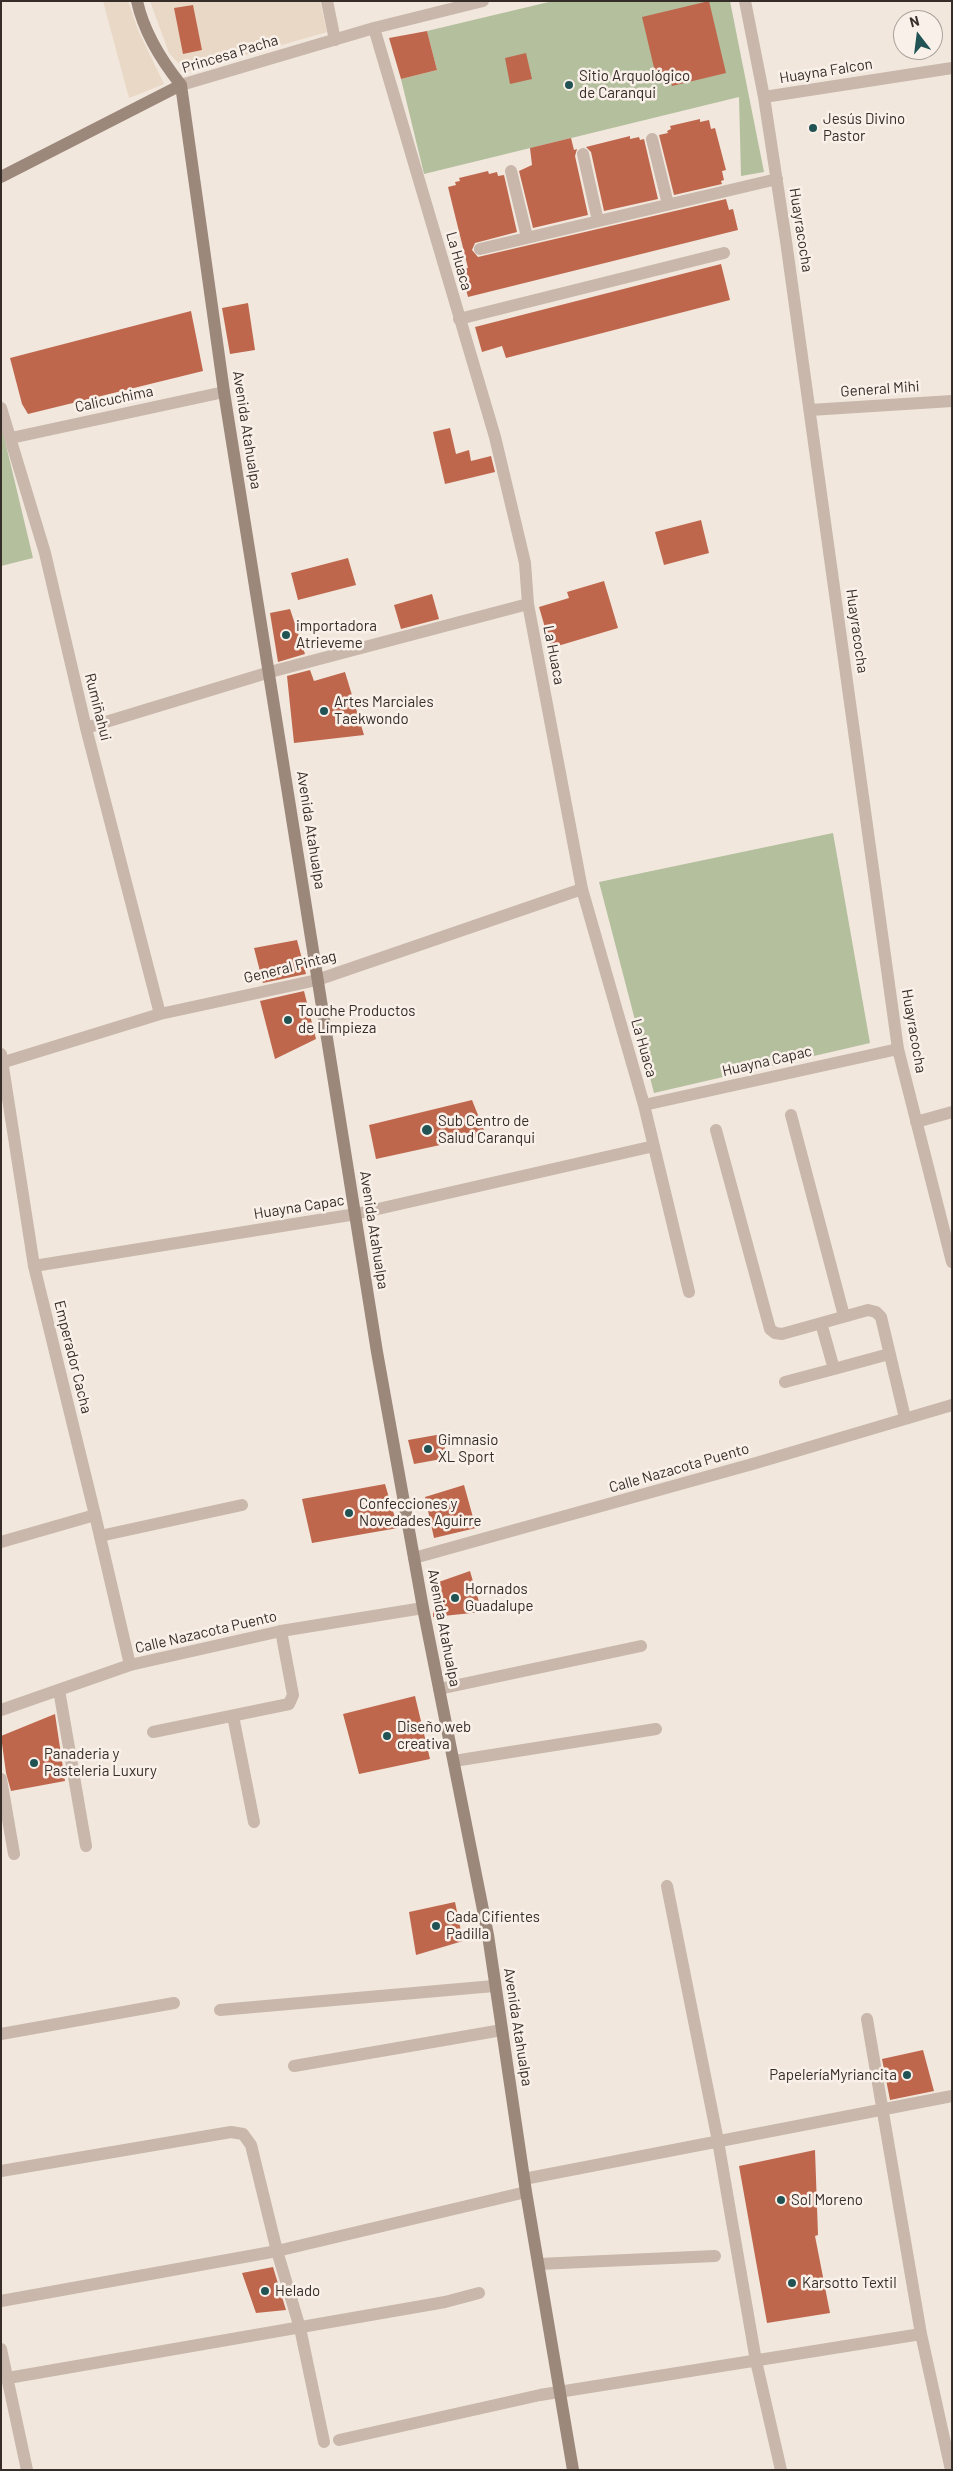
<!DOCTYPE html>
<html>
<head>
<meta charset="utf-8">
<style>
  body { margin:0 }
  #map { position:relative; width:953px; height:2471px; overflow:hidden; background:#f1e7dd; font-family:Barlow,sans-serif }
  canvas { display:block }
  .frame { position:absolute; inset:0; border:2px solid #362d29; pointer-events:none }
  .north { position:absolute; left:893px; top:10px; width:50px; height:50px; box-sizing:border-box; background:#f9f1e9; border:1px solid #aba39c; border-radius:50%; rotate:345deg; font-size:14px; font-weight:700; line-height:20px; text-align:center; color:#362d29 }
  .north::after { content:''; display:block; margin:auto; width:18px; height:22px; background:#215355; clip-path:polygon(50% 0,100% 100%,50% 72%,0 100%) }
</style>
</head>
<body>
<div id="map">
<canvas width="953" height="2471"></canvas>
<div class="frame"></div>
<div class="north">N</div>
</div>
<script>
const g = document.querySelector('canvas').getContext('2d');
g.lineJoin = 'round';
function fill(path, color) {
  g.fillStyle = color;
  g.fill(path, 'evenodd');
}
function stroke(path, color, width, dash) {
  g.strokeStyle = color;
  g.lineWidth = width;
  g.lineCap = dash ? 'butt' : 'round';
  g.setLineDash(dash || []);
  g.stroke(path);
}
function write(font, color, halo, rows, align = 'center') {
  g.font = font + ' Barlow,sans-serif';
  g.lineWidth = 5;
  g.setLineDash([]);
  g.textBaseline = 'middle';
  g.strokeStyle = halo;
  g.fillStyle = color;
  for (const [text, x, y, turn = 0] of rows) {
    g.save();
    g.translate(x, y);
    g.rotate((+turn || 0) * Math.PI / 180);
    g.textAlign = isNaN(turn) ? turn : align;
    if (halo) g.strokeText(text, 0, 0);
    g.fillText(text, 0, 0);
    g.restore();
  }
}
fill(new Path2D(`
  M553 1H730L764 172 741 176 739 97 424 174 401 79 437 70 427 31Z
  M1 424 33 558 1 566Z
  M833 833 870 1043 654 1093 599 882Z`), '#b4bf9e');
fill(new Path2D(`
  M103 1H128L138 30 164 84 129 98Z
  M150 1H320L327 32 187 72 169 53Z`), '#e8d8c5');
fill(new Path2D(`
  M709 1 726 73 672 86 669 73 656 76 642 17Z
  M193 5 202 50 183 54 174 8Z
  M427 31 437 70 401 79 389 38Z
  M526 53 532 79 510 84 505 58Z
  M700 119V122L709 120 711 129 715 128 726 170 722 171 724 180 721 181 722 184 674 195 659 135 668 133 667 131 671 129 670 126Z
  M630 136V139L639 137 640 140 644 139 658 199 604 211 591 152 586 147Z
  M571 138 574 150 577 149 575 156 588 215 533 228 519 171 532 165 530 148Z
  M488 171 489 174 497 172 498 176 504 175 517 232 475 243 472 250 478 257 726 199 729 210 733 209 738 230 468 297 461 270 468 268 448 187 456 185 455 182 460 181 459 178Z
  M721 264 730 300 506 358 502 346 482 352 475 327Z
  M248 303 255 350 230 354 222 308Z
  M191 311 203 371 28 414 22 404 10 358Z
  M450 428 456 454 469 450 471 461 491 456 495 472 445 484 433 432Z
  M701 520 709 553 664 565 655 532Z
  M348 558 356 585 298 600 291 573Z
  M604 581 618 628 551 648 539 607 569 598 567 592Z
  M432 594 439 619 401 629 394 605Z
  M290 609 305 654 278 662 270 613Z
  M310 670 314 681 345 672 364 735 294 743 287 676Z
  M297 940 306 974 263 983 254 948Z
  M304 991 316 1039 275 1059 260 1001Z
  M472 1100 486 1135 376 1159 369 1125Z
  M442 1434 447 1458 414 1464 408 1440Z
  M385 1484 398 1528 312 1543 302 1499Z
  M464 1485 476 1528 434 1538 425 1497Z
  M470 1571 482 1612 433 1617V1584Z
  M415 1696 430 1759 359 1774 343 1714Z
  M55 1714 65 1781 11 1791 6 1773 1 1736Z
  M455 1902 463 1941 416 1955 409 1912Z
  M923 2050 934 2091 890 2100 882 2059Z
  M815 2150 818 2235 815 2236 830 2313 767 2323 739 2166Z
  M273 2267 286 2310 256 2313 242 2273Z`), '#bf674d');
stroke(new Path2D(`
  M327 1 335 40
  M745 1 764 97 786 241 898 1049 952 1262
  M374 28 495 437 525 563 528 604 582 889 644 1105 689 1292
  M181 85 374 28 483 1
  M764 97 952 68
  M652 139 668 204
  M583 154 598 221
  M511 171 527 237
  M480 249 777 179
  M459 319 724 253
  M1 408 45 553 86 728 160 1014
  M810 410 952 401
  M11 438 224 392
  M86 728 270 672 528 604
  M1 1063 160 1014 317 980 582 889
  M644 1105 898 1049
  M791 1115 844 1316
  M916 1122 952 1112
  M716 1130 770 1329 775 1333 782 1334 868 1310 876 1312 881 1317 905 1418
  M34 1266 356 1214 654 1146
  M821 1323 834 1369 889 1354
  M785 1382 834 1369
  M100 1536 242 1505
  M1 1542 95 1515
  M439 1689 641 1646
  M59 1690 86 1846
  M1 1710 130 1665
  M233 1716 254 1822
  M153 1732 289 1704 293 1695 281 1631
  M454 1761 656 1729
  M1 1779 14 1854
  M667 1886 718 2141 756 2361 781 2470
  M220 2010 494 1986
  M867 2019 921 2334 951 2470
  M1 2034 174 2003
  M294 2066 502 2030
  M1 2171 231 2132 243 2134 251 2145 277 2251 300 2328 324 2442
  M524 2179 952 2096
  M538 2264 715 2256
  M1 2301 277 2251 526 2192
  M1 2349 27 2470
  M8 2378 445 2302 479 2293
  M339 2440 540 2395 921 2334`), '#c8b7aa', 12);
stroke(new Path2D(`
  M1 1054 34 1266 95 1515 130 1665 281 1631 423 1608
  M414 1558 756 1463 952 1405`), '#c8b7aa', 12);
stroke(new Path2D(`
  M137 1C144 33 161 60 181 85L224 392 377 1352 423 1608 488 1935 526 2192 573 2470
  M1 177 181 85`), '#9c877b', 12);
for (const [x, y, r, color] of [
  [569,85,5,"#215355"],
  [813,128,5,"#215355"],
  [286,635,5,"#215355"],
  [324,711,5,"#215355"],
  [288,1020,5,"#215355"],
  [427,1130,6,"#215355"],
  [428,1449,5,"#215355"],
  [349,1513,5,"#215355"],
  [455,1598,5,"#215355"],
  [387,1736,5,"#215355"],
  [34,1763,5,"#215355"],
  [436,1926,5,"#215355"],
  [907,2075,5,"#215355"],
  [781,2200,5,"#215355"],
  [792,2283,5,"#215355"],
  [265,2291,5,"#215355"]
]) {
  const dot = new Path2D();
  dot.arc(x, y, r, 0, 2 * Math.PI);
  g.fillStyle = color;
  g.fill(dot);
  stroke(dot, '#f9f1e9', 2);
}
write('15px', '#362d29', '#f9f1e9', [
  ["Princesa Pacha",230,54,-17],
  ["Huayna Falcon",826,71,-9],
  ["Huayracocha",801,230,81],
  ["La Huaca",459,261,74],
  ["General Mihi",880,389,-4],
  ["Calicuchima",114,399,-12],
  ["Avenida Atahualpa",247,430,81],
  ["Huayracocha",857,631,82],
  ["La Huaca",554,655,79],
  ["Rumiñahui",98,707,76],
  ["Avenida Atahualpa",311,830,81],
  ["General Pintag",290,967,-14],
  ["Huayracocha",914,1031,80],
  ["La Huaca",644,1048,74],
  ["Huayna Capac",767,1061,-13],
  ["Huayna Capac",299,1207,-9],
  ["Avenida Atahualpa",374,1230,81],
  ["Emperador Cacha",73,1357,76],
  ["Calle Nazacota Puento",679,1468,-16],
  ["Avenida Atahualpa",444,1628,79],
  ["Calle Nazacota Puento",206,1632,-13],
  ["Avenida Atahualpa",518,2027,81]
]);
write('15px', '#362d29', '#f9f1e9', [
  ["Sitio Arquológico",579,76],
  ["de Caranqui",579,93],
  ["Jesús Divino",823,119],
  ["Pastor",823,136],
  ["importadora",296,626],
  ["Atrieveme",296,643],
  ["Artes Marciales",334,702],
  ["Taekwondo",334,719],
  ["Touche Productos",298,1011],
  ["de Limpieza",298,1028],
  ["Sub Centro de",438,1121],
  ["Salud Caranqui",438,1138],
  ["Gimnasio",438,1440],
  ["XL Sport",438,1457],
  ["Confecciones y",359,1504],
  ["Novedades Aguirre",359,1521],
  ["Hornados",465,1589],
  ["Guadalupe",465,1606],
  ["Diseño web",397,1727],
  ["creativa",397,1744],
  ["Panaderia y",44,1754],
  ["Pasteleria Luxury",44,1771],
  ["Cada Cifientes",446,1917],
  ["Padilla",446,1934],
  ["PapeleríaMyriancita",897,2075,"right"],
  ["Sol Moreno",791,2200],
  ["Karsotto Textil",802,2283],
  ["Helado",275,2291]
], 'left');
</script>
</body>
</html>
